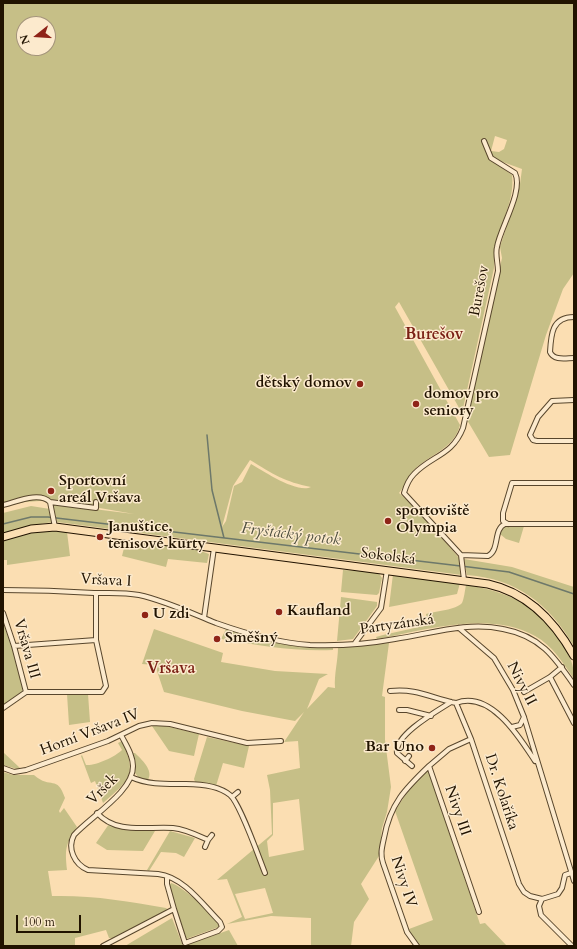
<!DOCTYPE html>
<html>
<head>
<meta charset="utf-8">
<style>
  body { margin:0 }
  #map { position:relative; width:577px; height:949px; overflow:hidden; background:#fbdeb2; font-family:Cardo,serif }
  canvas { display:block }
  .frame { position:absolute; inset:0; border:4px solid #211300; pointer-events:none }
  .north { position:absolute; left:16px; top:16px; width:40px; height:40px; box-sizing:border-box; background:#fceacd; border:1px solid #a4947b; border-radius:50%; rotate:253deg; font-size:11px; font-weight:700; line-height:16px; text-align:center; color:#211300 }
  .north::after { content:''; display:block; margin:auto; width:14px; height:18px; background:#8f2418; clip-path:polygon(50% 0,100% 100%,50% 72%,0 100%) }
  .scale { position:absolute; left:16px; top:915px; width:65px; height:18px; box-sizing:border-box; border:2px solid #211300; border-top:0; padding-left:5px; font-size:12px; line-height:14px; white-space:nowrap; color:#211300; -webkit-text-stroke:3px #fceacd; paint-order:stroke }
</style>
</head>
<body>
<div id="map">
<canvas width="577" height="949"></canvas>
<div class="frame"></div>
<div class="north">N</div>
<div class="scale">100 m</div>
</div>
<script>
const g = document.querySelector('canvas').getContext('2d');
g.lineJoin = 'round';
function fill(path, color) {
  g.fillStyle = color;
  g.fill(path, 'evenodd');
}
function stroke(path, color, width, dash) {
  g.strokeStyle = color;
  g.lineWidth = width;
  g.lineCap = dash ? 'butt' : 'round';
  g.setLineDash(dash || []);
  g.stroke(path);
}
function write(font, color, halo, rows, align = 'center') {
  g.font = font + ' Cardo,serif';
  g.lineWidth = 3;
  g.setLineDash([]);
  g.textBaseline = 'middle';
  g.strokeStyle = halo;
  g.fillStyle = color;
  for (const [text, x, y, turn = 0] of rows) {
    g.save();
    g.translate(x, y);
    g.rotate((+turn || 0) * Math.PI / 180);
    g.textAlign = isNaN(turn) ? turn : align;
    if (halo) g.strokeText(text, 0, 0);
    g.fillText(text, 0, 0);
    g.restore();
  }
}
fill(new Path2D(`
  M3 3H574V273L563 289 546 335 510 455 489 457 467 420 502 258 500 247 520 184 522 169 500 161 494 162 512 175C515 200 501 222 495 246 494 253 494 261 494 268L462 413 399 302 395 307 460 425C454 449 430 454 414 470 408 477 405 486 399 493L415 507 460 559 462 575 57 522 53 504 134 514 54 500 25 502 3 507ZM24 24H48V48H24ZM495 136 507 140 504 149 499 152 491 151ZM250 460C273 474 285 482 311 487 298 494 263 471 251 464L242 482 234 486 226 521 222 527 233 486Z
  M31 506 50 509 52 522 29 526 3 534V513Z
  M507 526H524L519 543 506 539 500 534 502 528Z
  M53 531 67 532 70 556 7 565V560H3V540L27 533Z
  M131 540 198 550 209 554 207 563 168 559 166 567 122 556 124 548Z
  M464 559 512 567 574 587V646C548 603 517 579 467 575Z
  M343 570 378 572 382 578 379 593 377 595 341 592Z
  M393 574 460 583 457 594 389 607Z
  M466 585C507 591 543 607 563 644 570 658 574 663 574 679 564 664 552 645 535 636 489 610 425 630 377 639L376 637 383 635 428 625 426 614C436 611 456 610 462 603 464 599 465 590 466 585Z
  M341 597 377 602V606L353 639 337 641Z
  M3 621 16 656 23 692 3 706Z
  M154 629 223 653 221 662 275 671 328 674 319 679 307 709 328 687 335 688C334 674 338 661 338 647L389 643 382 696 385 697V740L391 787 387 812 382 828 379 856 361 884 369 899 354 922 351 946H311V918L271 916 227 924 242 917 227 879 217 880 272 834 270 790 267 775 300 768 298 741 284 742 304 712 295 721 242 711 164 692 155 665 142 664ZM299 799 304 850 269 857 267 841 273 835V803ZM265 888 273 913 245 919 235 894Z
  M226 629C262 639 296 648 333 648V650C295 652 258 645 221 639Z
  M67 694H88L90 722 69 725Z
  M161 725 199 734 194 756 169 751 152 726Z
  M207 737 249 746 244 768 223 763 216 786 195 782 194 779Z
  M122 741C138 775 129 780 103 803L95 781 91 783 81 756 82 755 86 765C95 766 115 757 122 750L118 743Z
  M3 752 20 768 17 769 3 765Z
  M133 753H135C141 759 154 770 148 780L139 778 135 773V763Z
  M428 770 480 924 485 923 507 946H420L411 935 409 929 433 920 395 811 410 788Z
  M3 772 13 775H34C51 790 57 774 65 798L59 811 60 813 64 808 77 827C65 845 65 849 67 870L48 871 52 896C91 895 128 901 166 908L171 913 119 939 109 938 106 930 75 938V946H3Z
  M109 824 125 830 155 831 143 851 107 850 96 843Z
  M170 831 195 838 184 857 176 853 161 852 149 871 147 870Z
  M171 883C181 885 219 918 219 927L186 939 169 886Z
  M172 918 183 946H125Z
  M229 930 238 946H184Z`), '#c6bf87');
stroke(new Path2D(`
  M207 435 212 490 224 538
  M3 524 31 517H48L469 567 509 572 574 594`), '#6d786a', 1.5);
const minor = new Path2D(`
  M574 317C552 317 551 334 550 352 554 361 566 358 574 358
  M574 400 552 401 538 417 530 435 533 440 537 441H574
  M50 502 96 508V502
  M3 505C16 502 39 491 50 502L55 527
  M508 524 503 521V513L512 483H574
  M461 555 488 556C500 550 493 529 505 524H574
  M464 580 461 555 404 493C406 486 409 479 414 474 432 455 452 456 463 428L498 271C498 263 495 254 497 247 500 228 524 191 515 173L491 158 484 141
  M3 590C33 590 64 591 94 593 109 593 124 592 139 595 166 601 191 613 216 623 244 633 281 643 310 645 338 646 368 644 395 639 430 634 467 621 503 629 540 636 554 656 574 685
  M3 613 14 646 26 692
  M204 618 214 548
  M459 628 494 658 513 690 524 717 574 881
  M355 643 381 608 387 570
  M14 646 96 640
  M550 677 574 723
  M390 691C417 688 431 698 456 703L471 739 519 884 524 892 530 896 542 899 558 894 562 888 565 875 571 873
  M524 692 550 677 562 667
  M456 703C491 690 520 738 535 761
  M3 708 26 692H102L106 686 96 640V593
  M399 710H407L431 716
  M512 727 520 725 524 717
  M121 735C126 745 133 755 133 766 134 791 90 817 74 835 67 848 74 864 88 870L158 874C184 877 203 905 220 922L222 927 218 931 185 943 174 909
  M471 739 449 749 429 766 479 912
  M405 761 409 756
  M412 766 397 753C394 735 437 711 451 702
  M3 768 14 772 26 770 108 741 139 726 152 723 170 724 247 743 281 741
  M131 777C148 785 167 784 186 784 199 784 219 786 230 795 240 803 259 858 265 873
  M232 797 238 792
  M97 813C117 835 147 826 173 828 185 829 197 835 208 840L205 847
  M208 840 212 835
  M542 899 539 906 541 915 572 946
  M103 946 174 909 167 884V877
  M417 946 407 932 383 863C380 854 382 847 384 838 390 804 405 789 429 766`);
const primary = new Path2D(`
  M3 537 31 529 55 527 488 584C529 593 555 622 574 656`);
stroke(minor, '#58462c', 6);
stroke(primary, '#211300', 9);
stroke(minor, '#fceacd', 4);
stroke(primary, '#fbdeb2', 7);
for (const [x, y, r, color] of [
  [360,384,4,"#8f2418"],
  [416,404,4,"#8f2418"],
  [51,491,4,"#8f2418"],
  [388,521,4,"#8f2418"],
  [100,537,4,"#8f2418"],
  [279,612,4,"#8f2418"],
  [145,615,4,"#8f2418"],
  [217,639,4,"#8f2418"],
  [432,748,4,"#8f2418"]
]) {
  const dot = new Path2D();
  dot.arc(x, y, r, 0, 2 * Math.PI);
  g.fillStyle = color;
  g.fill(dot);
  stroke(dot, '#fceacd', 1.5);
}
write('15px', '#211300', '#fceacd', [
  ["Burešov",480,291,-79],
  ["Sokolská",388,557,7],
  ["Vršava I",106,581,3],
  ["Partyzánská",397,625,-8],
  ["Vršava III",26,649,74],
  ["Nivy II",521,684,63],
  ["Horní Vršava IV",90,733,-21],
  ["Vršek",103,790,-45],
  ["Dr. Kolaříka",501,792,72],
  ["Nivy III",457,811,71],
  ["Nivy IV",403,882,72]
]);
write('bold 15px', '#211300', '#fceacd', [
  ["dětský domov",352,384,"right"],
  ["domov pro",424,395],
  ["seniory",424,412],
  ["Sportovní",59,482],
  ["areál Vršava",59,499],
  ["sportoviště",396,512],
  ["Olympia",396,529],
  ["Januštice,",108,528],
  ["tenisové kurty",108,545],
  ["Kaufland",287,612],
  ["U zdi",153,615],
  ["Směšný",225,639],
  ["Bar Uno",424,748,"right"]
], 'left');
write('bold 16px', '#7a1f14', '#fceacd', [
  ["Burešov",434,335],
  ["Vršava",171,669]
]);
write('italic 16px', '#4d4e3e', '#fceacd', [
  ["Fryštácký potok",291,535,7]
]);
</script>
</body>
</html>
